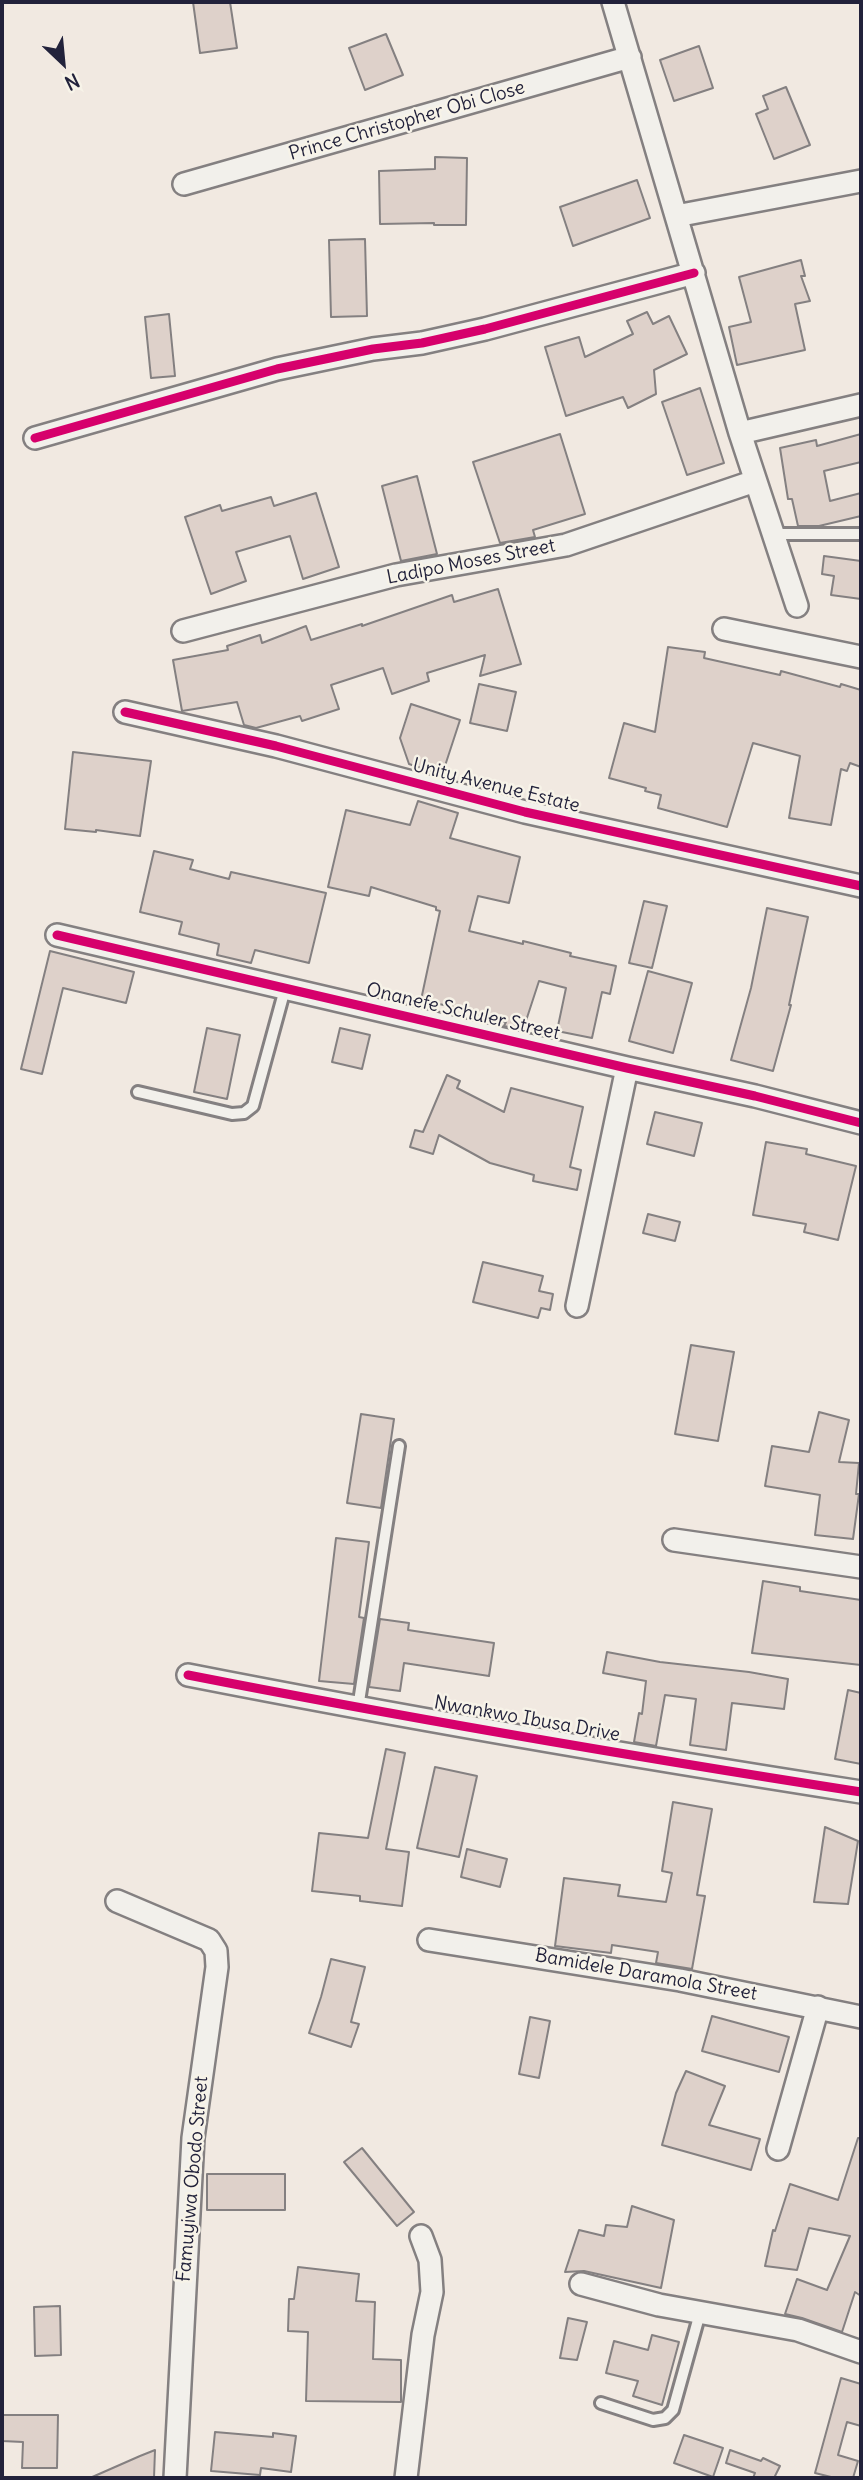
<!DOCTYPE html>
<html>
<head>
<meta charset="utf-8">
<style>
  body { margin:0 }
  #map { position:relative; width:863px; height:2480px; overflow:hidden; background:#f1e9e1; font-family:Delius,sans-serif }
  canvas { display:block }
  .frame { position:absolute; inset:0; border:4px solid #22223b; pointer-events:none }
  .north { position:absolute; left:28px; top:28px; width:70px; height:70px; -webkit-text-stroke:5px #f7f3e8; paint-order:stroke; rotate:154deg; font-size:19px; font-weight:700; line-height:28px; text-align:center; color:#22223b }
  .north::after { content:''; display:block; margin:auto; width:24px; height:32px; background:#22223b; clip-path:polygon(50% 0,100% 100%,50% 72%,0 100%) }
</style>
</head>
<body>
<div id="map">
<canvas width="863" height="2480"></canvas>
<div class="frame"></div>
<div class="north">N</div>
</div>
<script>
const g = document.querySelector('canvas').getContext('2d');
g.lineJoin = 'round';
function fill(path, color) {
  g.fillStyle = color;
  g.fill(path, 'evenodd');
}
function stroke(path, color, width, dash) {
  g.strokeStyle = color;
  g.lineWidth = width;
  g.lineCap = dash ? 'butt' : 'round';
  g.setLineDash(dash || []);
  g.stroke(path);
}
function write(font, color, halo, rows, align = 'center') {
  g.font = font + ' Delius,sans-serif';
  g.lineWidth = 5;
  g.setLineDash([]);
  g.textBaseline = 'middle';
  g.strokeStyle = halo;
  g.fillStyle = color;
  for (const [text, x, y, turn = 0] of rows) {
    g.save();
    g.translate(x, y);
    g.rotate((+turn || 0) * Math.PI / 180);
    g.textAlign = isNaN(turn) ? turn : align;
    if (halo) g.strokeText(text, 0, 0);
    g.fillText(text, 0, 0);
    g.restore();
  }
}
const building = new Path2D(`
  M193 2H230L237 48 200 53Z
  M386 34 403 75 365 90 349 48Z
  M699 46 713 88 674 101 660 60Z
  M786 87 810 145 774 159 756 114 768 109 763 96Z
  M435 157 467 158 466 225H434V223L380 224 379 171 435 169Z
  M637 180 650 218 573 246 560 207Z
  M365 239 367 316 331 317 329 240Z
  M801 260 805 276H801L810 301 795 304 805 350 737 365 729 327 751 322 739 277Z
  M647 312 653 324 669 316 687 354 654 370 656 394 628 408 623 397 566 416 545 347 579 337 585 357 633 334 627 321Z
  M169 314 175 376 151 378 145 317Z
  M700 388 724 463 687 475 662 402Z
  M560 434 585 514 533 530 535 537 500 543 473 462Z
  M861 434V462L824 471 830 501 861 493V516L819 526H798L792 499H788L780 448 816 440 817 446Z
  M417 476 437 554 401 561 382 486Z
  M316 493 339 567 303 579 290 536 236 552 246 581 211 594 185 517 220 505 222 511 271 497 274 506Z
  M824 556 861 561V599L831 595 834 576 822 574Z
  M498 589 521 664 480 676 485 655 427 673 429 681 392 694 383 668 331 685 339 709 302 721 300 716 256 728 244 725 237 702 182 711 173 660 228 650 227 646 260 635 262 643 306 626 311 640 362 624V626L452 595 454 602Z
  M668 647 705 652 704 658 780 675 781 671 840 687 841 684 861 690V767L850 763 847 771 841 769 831 825 789 818 800 756 753 743 727 827 658 808 661 795 645 791 646 788 609 778 624 723 655 732Z
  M479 684 516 692 507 731 470 723Z
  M411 704 460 720 442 775 409 764 400 738Z
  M73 752 151 761 140 836 96 830V832L65 829Z
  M418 801 458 813 450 838 520 857 509 903 478 896 469 931 523 944V941L571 953 570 956 616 966 610 994 602 992 592 1038 557 1031 566 988 539 981 523 1030 504 1026 506 1022 470 1013 471 1011 421 1000 440 911 436 910V907L371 887 369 896 328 887 346 810 410 825Z
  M154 851 193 860 190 869 229 879 231 872 326 893 309 963 255 950 251 963 217 955 219 944 179 934 182 922 140 912Z
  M644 901 667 906 652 968 629 963Z
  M767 908 808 917 789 1005H791L773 1071 731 1060 751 988Z
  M50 951 134 972 126 1003 63 988 42 1074 21 1069Z
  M648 971 692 983 673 1053 629 1041Z
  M207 1028 240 1035 227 1099 194 1092Z
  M340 1028 370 1035 362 1069 332 1062Z
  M447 1075 460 1081 457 1088 504 1112 511 1088 583 1107 570 1167 581 1170 577 1190 533 1181 534 1175 490 1163 439 1135 433 1154 410 1147 415 1130 423 1132Z
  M655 1112 702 1123 694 1156 647 1144Z
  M766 1142 807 1149 806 1154 856 1166 838 1240 804 1232 806 1224 753 1215Z
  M648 1214 680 1222 675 1241 643 1233Z
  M483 1262 543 1276 539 1291 553 1294 550 1310 541 1308 538 1318 473 1302Z
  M691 1345 734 1352 718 1441 675 1434Z
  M819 1412 849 1420 839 1462 859 1463 856 1494H859L853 1539 815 1535 820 1495 765 1486 772 1446 809 1452Z
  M361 1414 394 1419 381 1508 347 1503Z
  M336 1538 369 1542 359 1617 364 1618 354 1684 319 1681Z
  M763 1581 800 1587V1591L861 1600V1665L752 1653Z
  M380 1619 409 1623 408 1630 494 1643 489 1676 404 1663 400 1691 369 1687Z
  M607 1652 660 1662 749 1672 788 1679 784 1709 732 1703 726 1750 690 1745 696 1699 665 1695 656 1746 634 1742 639 1713 642 1714 646 1681 603 1673Z
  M848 1690 861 1693V1764L835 1759Z
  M386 1749 405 1753 386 1849 409 1852 402 1906 360 1901V1896L312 1891 319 1833 368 1838Z
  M435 1767 477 1776 459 1857 417 1848Z
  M673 1802 712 1809 697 1895 705 1896 692 1969 656 1963 658 1952 612 1945 611 1953 555 1946 564 1878 620 1885 618 1896 666 1902 672 1873 662 1871Z
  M825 1827 858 1841 848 1904 814 1902Z
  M467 1849 507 1859 500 1887 461 1877Z
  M331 1959 365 1967 351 2022 359 2024 351 2047 309 2033 321 1997Z
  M712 2016 789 2037 779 2072 702 2051Z
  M530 2017 550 2021 539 2078 519 2074Z
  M686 2071 725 2086 709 2125 760 2139 751 2170 662 2145 676 2093Z
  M858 2138H861V2296L855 2292 842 2332 802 2318 785 2314 797 2279 827 2290 850 2236 809 2228 797 2270 765 2266 773 2230 775 2231 790 2184 838 2200Z
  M362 2148 414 2212 397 2226 344 2162Z
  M207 2174H285V2210H207Z
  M632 2206 674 2220 661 2288 584 2271 565 2272 579 2230 604 2236 606 2225 627 2227Z
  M298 2267 359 2274 356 2301 375 2302 373 2359 401 2360V2402L306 2401 308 2332 288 2331 289 2299H294Z
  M60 2306 61 2355 35 2356 34 2307Z
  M568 2318 587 2322 577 2360 560 2358Z
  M652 2335 679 2342 662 2405 633 2396 638 2381 606 2373 614 2341 648 2350Z
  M841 2378 861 2384V2426L847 2422 838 2455 858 2461 853 2478H835L815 2473Z
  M2 2415H58L57 2468H22L23 2442 2 2441Z
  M215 2432 273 2437V2433L296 2436 291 2472 261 2468 260 2475 211 2471Z
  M684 2435 723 2448 713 2477 674 2463Z
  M155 2450 154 2478H90L140 2456Z
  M730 2450 761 2461 763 2458 780 2466 774 2478H753L755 2473 726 2463Z`);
fill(building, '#ded1ca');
stroke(building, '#848081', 2);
const lane = new Path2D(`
  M773 534H861
  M138 1092 232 1114 244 1113 253 1106 285 989
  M358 1708 399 1446
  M601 2403 653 2420 665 2418 673 2410 700 2313`);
const street = new Path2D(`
  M613 2 740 433 797 606
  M184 184 630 57
  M676 216 861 181
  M740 433 861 405
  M35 438 277 369 373 349 422 343 485 329 694 273
  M724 629 861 657
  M183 631 396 575 566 545 755 481
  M125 712 276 746 525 812 861 886
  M57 935 627 1068 755 1096 861 1123
  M577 1306 627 1068
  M674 1540 861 1567
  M188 1675C412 1719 636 1757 861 1792
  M117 1901 209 1940 216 1951 217 1967 193 2138 175 2478
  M429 1940 680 1980 861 2017
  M778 2149 818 2007
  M581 2284 659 2305 798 2330 861 2352
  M406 2478 423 2335 432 2292 430 2260 421 2236`);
stroke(lane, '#848081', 16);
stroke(street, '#848081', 26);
stroke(lane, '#f2f0eb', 10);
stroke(street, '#f2f0eb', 21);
stroke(new Path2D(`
  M35 438 277 369 373 349 422 343 485 329 694 273
  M125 712 276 746 525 812 861 886
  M57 935 627 1068 755 1096 861 1123
  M188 1675C412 1719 636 1757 861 1792`), '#d6006c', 9);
write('19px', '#22223b', '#f7f3e8', [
  ["Prince Christopher Obi Close",407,121,-16],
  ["Ladipo Moses Street",471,562,-11],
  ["Unity Avenue Estate",496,786,14],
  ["Onanefe Schuler Street",463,1012,13],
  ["Nwankwo Ibusa Drive",527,1719,10],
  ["Bamidele Daramola Street",646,1975,10],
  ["Famuyiwa Obodo Street",193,2179,-85]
]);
</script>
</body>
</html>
